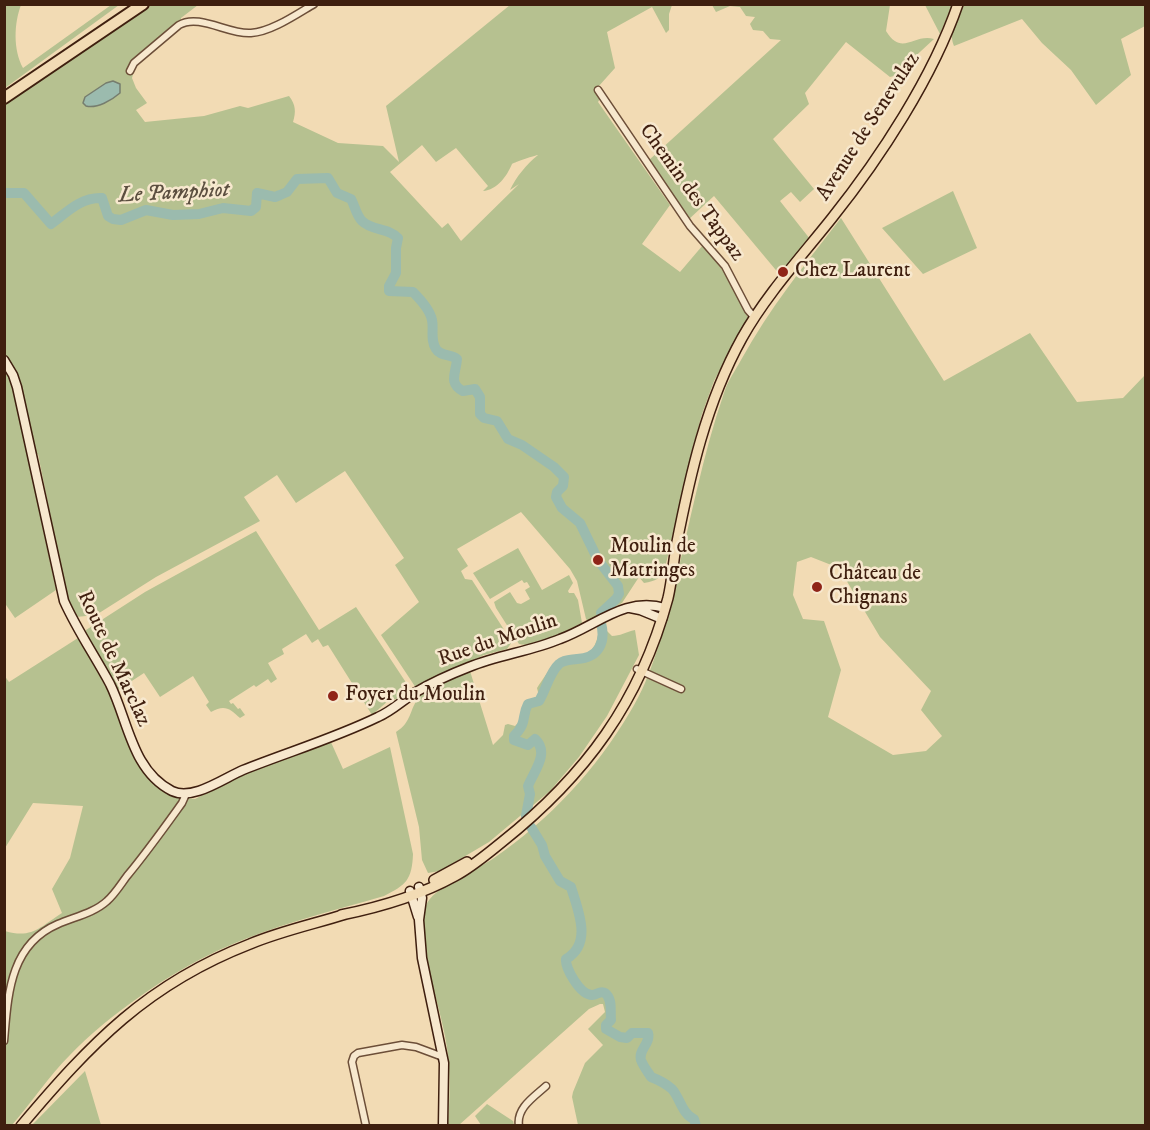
<!DOCTYPE html>
<html>
<head>
<meta charset="utf-8">
<style>
  body { margin:0 }
  #map { position:relative; width:1150px; height:1130px; overflow:hidden; background:#f2dbb4; font-family:"IM FELL DW Pica",serif }
  canvas { display:block }
  .frame { position:absolute; inset:0; border:6px solid #3f1f0f; pointer-events:none }
</style>
</head>
<body>
<div id="map">
<canvas width="1150" height="1130"></canvas>
<div class="frame"></div>
</div>
<script>
const g = document.querySelector('canvas').getContext('2d');
g.lineJoin = 'round';
function fill(path, color) {
  g.fillStyle = color;
  g.fill(path, 'evenodd');
}
function stroke(path, color, width, dash) {
  g.strokeStyle = color;
  g.lineWidth = width;
  g.lineCap = dash ? 'butt' : 'round';
  g.setLineDash(dash || []);
  g.stroke(path);
}
function write(font, color, halo, rows, align = 'center') {
  g.font = font + ' "IM FELL DW Pica",serif';
  g.lineWidth = 5;
  g.setLineDash([]);
  g.textBaseline = 'middle';
  g.strokeStyle = halo;
  g.fillStyle = color;
  for (const [text, x, y, turn = 0] of rows) {
    g.save();
    g.translate(x, y);
    g.rotate((+turn || 0) * Math.PI / 180);
    g.textAlign = isNaN(turn) ? turn : align;
    if (halo) g.strokeText(text, 0, 0);
    g.fillText(text, 0, 0);
    g.restore();
  }
}
fill(new Path2D(`
  M5 4 21 5C14 23 13 50 23 68L111 5H119L5 88Z
  M150 5H198L181 18 180 29 135 67 132 78 136 88 147 103 136 110 145 122 204 116 240 106 248 108 289 96C296 105 296 112 293 122L338 143 383 146 399 162 386 106 510 5H672L669 14V30L666 33 652 7 607 32 615 68 598 87 603 94 598 102 670 205 642 244 680 272 703 245 731 281 748 317 714 381 702 414 693 447 665 568C660 579 656 581 644 583L639 577 622 603 588 621 586 619 577 581 570 569 521 512 457 549 468 566 461 571 465 579 472 580 512 642 507 649 484 655 416 688 381 635 419 602 395 565 404 558 345 471 296 503 277 475 244 497 260 521 156 577 96 615 76 617 66 593 38 454 28 459 56 590 15 618 4 602V104ZM422 145 436 162 456 148 488 186 483 191C497 190 507 176 512 164 515 162 536 155 538 155 526 165 516 177 510 190L519 184 461 241 448 223 442 228 390 172Z
  M712 5H890L886 31C902 57 914 33 934 39L894 76 890 77 846 42 805 93 809 104 773 139 814 189 800 202 791 192 780 201 810 239 780 275 714 196 688 220 649 160 781 40 770 39 763 31 753 30 750 24 755 17 746 16 740 7 730 6 716 12Z
  M925 5H952L940 34Z
  M961 5H1145V26L1121 39 1131 75 1096 105 1071 70 1042 43 1022 19 954 46C948 31 956 19 961 5Z
  M953 191 977 248 923 274 882 228Z
  M841 218 944 381 1030 333 1077 402 1123 398 1145 375V1125H578L572 1097 573 1092 585 1063 603 1045 588 1029 605 1012 603 1004H600L589 1009 459 1125H448C450 1095 451 1066 445 1036 438 998 417 944 426 906 431 888 478 869 494 858 549 820 596 770 630 712 653 675 663 630 674 588 690 523 702 457 724 393 727 382 735 371 741 360 769 309 805 264 841 218ZM811 557 839 568 880 637 931 691 921 710 942 736 926 751 893 755 828 717 841 670 824 621 803 619 793 595 797 562Z
  M256 531 319 630 356 607 407 684 409 691C406 695 393 701 388 701L372 715 328 645 323 647 318 639 312 643 306 634 282 649 284 654 268 663 277 679 271 683 268 679 256 687 254 685 229 701 231 704 233 703 238 709 240 708 245 715 240 718C230 709 225 704 211 712L206 705 209 702 193 676 160 697 144 673 118 690 85 633 86 630 145 592Z
  M518 548 542 590 569 575 573 583 568 591 569 593H574L578 600 582 623C567 630 534 649 519 644L496 608 494 602 510 592 517 603 521 604 530 599 525 590 530 587 527 582 524 583 522 580 490 599 473 573Z
  M603 622 605 629 612 636C620 636 626 632 635 630L639 655 607 716 579 757 550 791 489 842 440 871 428 873 422 860 419 827 396 732C412 722 409 710 419 697 428 686 456 677 470 671L493 745 503 735 505 725 508 724 515 726 523 718 522 709 525 701 539 696 537 688C543 679 549 669 557 662 563 657 569 659 575 658 594 656 599 640 599 624Z
  M78 638 115 703 155 783 174 796 195 799 249 772 330 740 343 769 390 747 413 854C412 880 406 885 384 896 329 912 271 926 219 950 171 972 107 1016 70 1055 49 1076 32 1102 12 1125H5V931C32 939 40 927 62 913L52 889 70 858 83 806 33 803 5 848 4 675 9 682Z
  M85 1071 101 1125H32Z
  M487 1104 513 1121 514 1125H481L475 1116Z`), '#b6c190');
const water = new Path2D(`
  M113 81 120 84V93C112 100 97 109 86 106L83 103 85 97 106 83Z`);
fill(water, '#9bbbae');
stroke(water, '#767d6e', 1.5);
stroke(new Path2D(`
  M4 193H24L51 224C67 212 81 197 102 198L108 216 113 219 121 220 146 210 173 215 199 214 223 208 251 211 256 207 257 193 275 197 280 195 287 192 297 179 328 178 337 193 351 199C355 206 356 215 362 221 372 231 389 228 398 238L396 248V273L389 286V291L413 292C420 299 430 310 432 320 434 329 430 340 436 349 440 356 450 354 457 359 456 373 448 383 463 391L475 389 480 397V414L484 418 497 421 508 439 522 445 554 467 564 477 563 486 557 492 556 497 562 508 580 523 598 560 618 586 619 594 616 599 601 613
  M526 816 530 794 528 786C534 771 550 753 535 739L528 745 514 740V736C528 722 521 717 528 704L539 701C546 690 549 673 559 664 565 659 571 660 577 659 599 658 606 642 601 623
  M531 827 542 845 545 856 560 881 571 887C578 911 593 943 566 959 565 968 580 995 592 995 597 995 600 990 605 993 613 999 610 1012 611 1020L606 1025V1029L620 1037 627 1038 632 1033H648C651 1043 638 1050 641 1060 643 1066 648 1072 651 1077 659 1080 665 1083 672 1089 680 1098 682 1114 694 1119L696 1126`), '#9bbbae', 10);
const street = new Path2D(`
  M130 71 134 63 179 25C199 13 229 35 251 33 271 32 297 14 314 4
  M598 90 690 226 725 266 748 310 755 318
  M637 669 681 689
  M4 1041C8 996 9 945 58 924 74 917 94 913 107 901 115 894 121 884 127 876 147 852 164 828 182 803L186 794
  M366 1126 352 1062 354 1056 358 1053 402 1045 416 1047 443 1057
  M519 1126C516 1108 534 1097 546 1086`);
const secondary = new Path2D(`
  M4 360 13 375 17 387 64 601C77 630 95 656 110 684 128 720 132 771 172 791 193 801 224 778 243 770 288 752 335 738 378 717 392 711 403 700 416 692 433 682 451 674 469 667 499 655 531 651 560 639 596 626 625 596 665 608
  M630 608 640 610 662 619
  M419 887 422 898 419 920 422 958 444 1063 443 1126
  M410 891 418 917`);
const primary = new Path2D(`
  M434 880 467 862
  M341 915C381 907 419 896 455 876 472 867 487 854 502 842 585 776 640 702 668 598 672 581 673 564 676 547 690 475 706 403 742 338 766 295 801 257 832 218 880 158 933 77 958 4
  M21 1126C91 1043 147 984 250 944 281 931 314 924 346 914`);
const highway = new Path2D(`
  M4 98 143 4`);
stroke(street, '#6c4e38', 9);
stroke(secondary, '#3f1f0f', 11);
stroke(primary, '#3f1f0f', 12);
stroke(highway, '#3f1f0f', 14);
stroke(street, '#f7e8ce', 6);
stroke(secondary, '#f7e8ce', 8);
stroke(primary, '#f2dbb4', 9);
stroke(highway, '#f2dbb4', 10);
for (const [x, y, r, color] of [
  [783,272,6,"#8f2418"],
  [598,560,6,"#8f2418"],
  [817,587,6,"#8f2418"],
  [333,696,6,"#8f2418"]
]) {
  const dot = new Path2D();
  dot.arc(x, y, r, 0, 2 * Math.PI);
  g.fillStyle = color;
  g.fill(dot);
  stroke(dot, '#f7e8ce', 2);
}
write('21px', '#3f1f0f', '#f7e8ce', [
  ["Avenue de Senevulaz",869,127,-57],
  ["Chemin des Tappaz",691,193,54],
  ["Rue du Moulin",498,641,-19],
  ["Route de Marclaz",113,659,65]
]);
write('21px', '#3f1f0f', '#f7e8ce', [
  ["Chez Laurent",795,272],
  ["Moulin de",610,548],
  ["Matringes",610,572],
  ["Château de",829,575],
  ["Chignans",829,599],
  ["Foyer du Moulin",345,696]
], 'left');
write('italic 22px', '#5b4e3f', '#f7e8ce', [
  ["Le Pamphiot",174,194,-3]
]);
</script>
</body>
</html>
